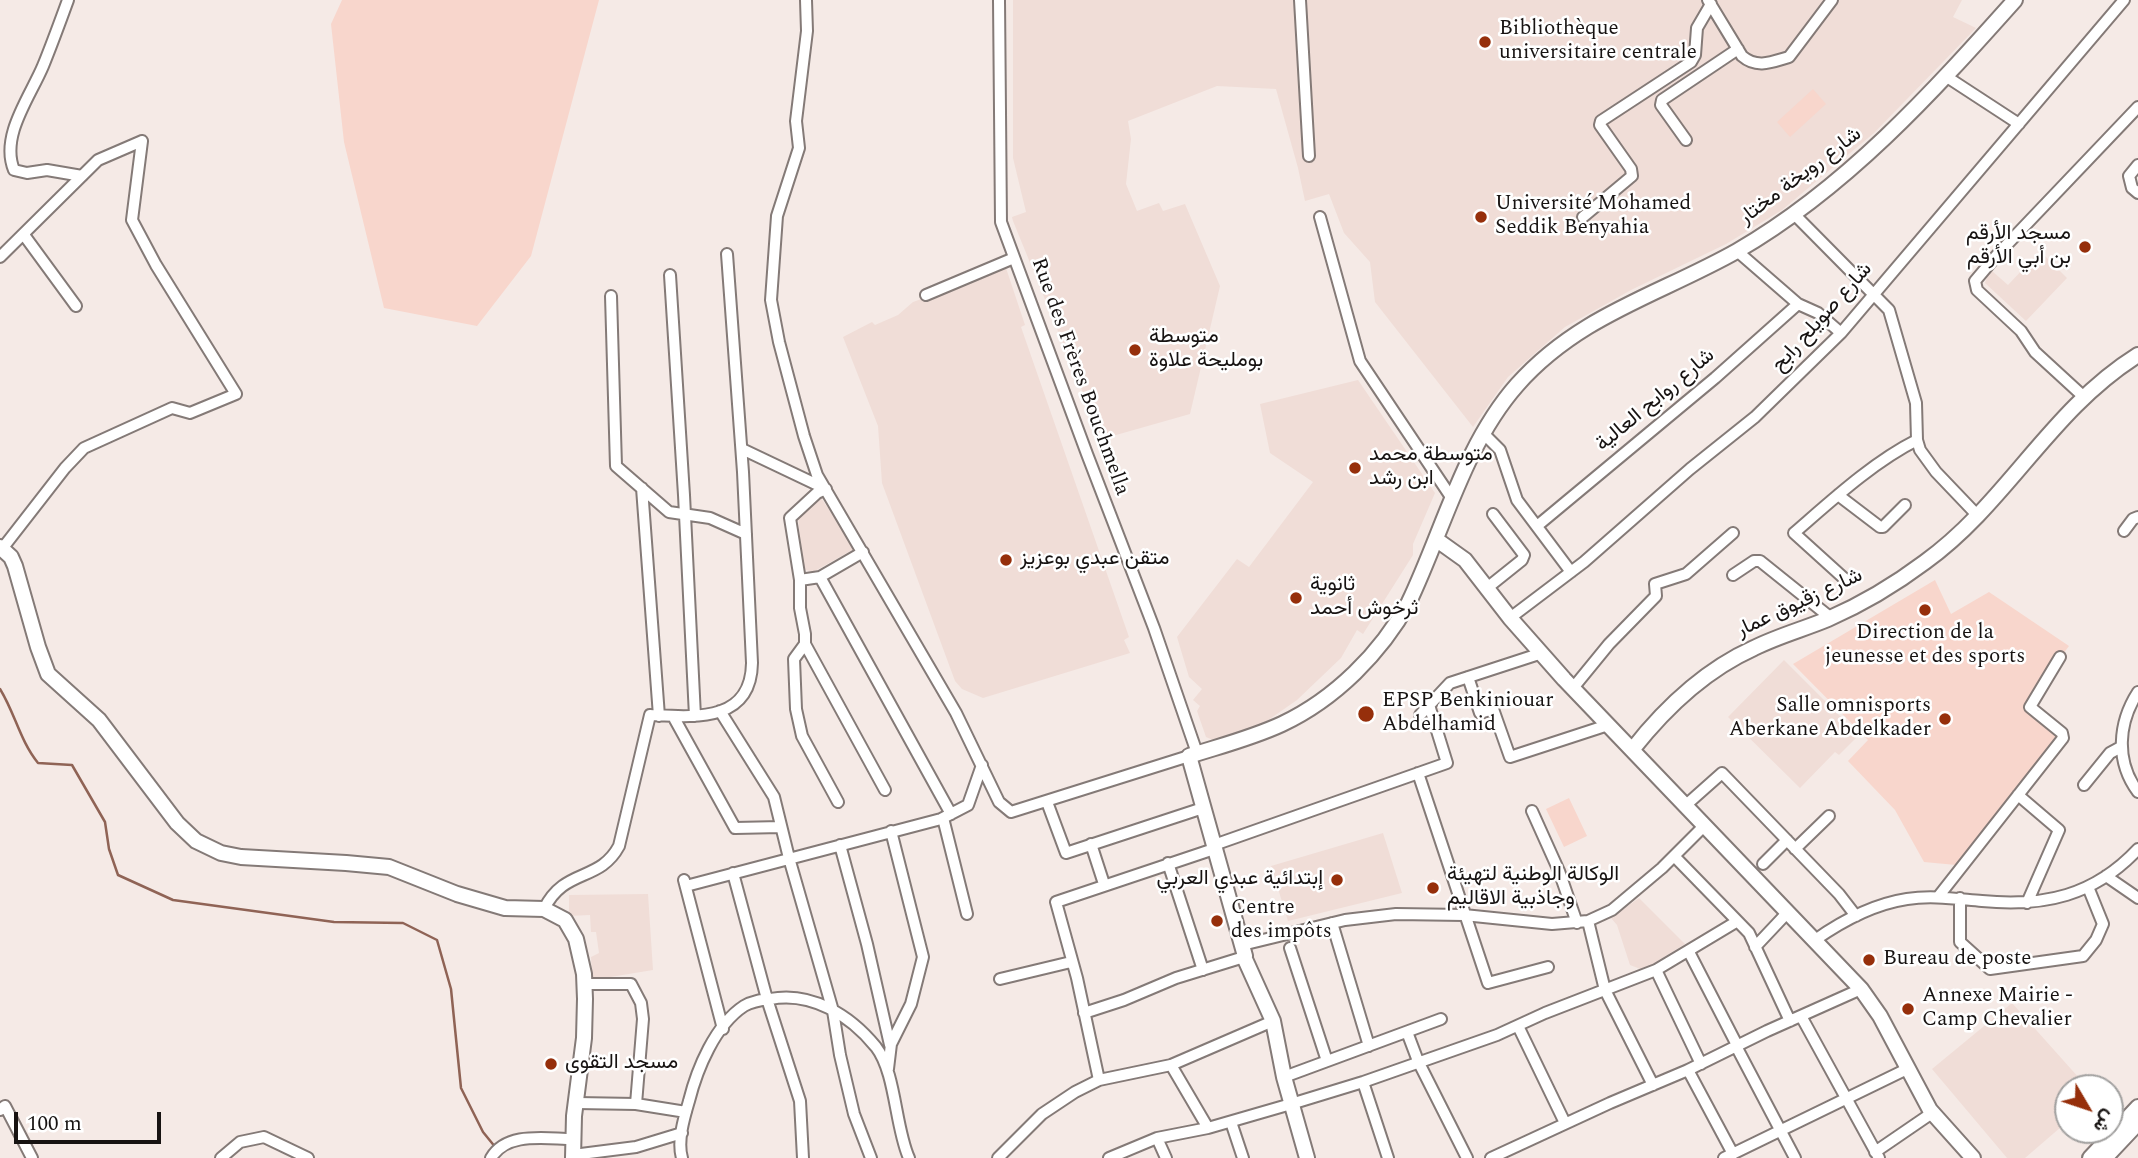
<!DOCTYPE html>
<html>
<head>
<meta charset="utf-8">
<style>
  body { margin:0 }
  #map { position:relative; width:2138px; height:1158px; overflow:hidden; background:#f5eae6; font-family:Spectral,Vazirmatn,serif }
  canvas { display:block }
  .north { position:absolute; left:2054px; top:1074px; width:70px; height:70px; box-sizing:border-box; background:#fff; border:2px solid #a2a1a0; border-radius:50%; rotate:129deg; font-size:19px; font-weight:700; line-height:28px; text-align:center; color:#171312 }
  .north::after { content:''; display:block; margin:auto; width:24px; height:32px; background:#962f0b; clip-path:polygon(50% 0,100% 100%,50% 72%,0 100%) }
  .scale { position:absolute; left:14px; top:1112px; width:147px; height:32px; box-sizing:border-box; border:4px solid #171312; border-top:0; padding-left:9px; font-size:21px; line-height:24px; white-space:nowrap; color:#171312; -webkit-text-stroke:5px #fff; paint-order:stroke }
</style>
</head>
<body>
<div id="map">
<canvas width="2138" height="1158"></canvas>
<div class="north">ش</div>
<div class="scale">100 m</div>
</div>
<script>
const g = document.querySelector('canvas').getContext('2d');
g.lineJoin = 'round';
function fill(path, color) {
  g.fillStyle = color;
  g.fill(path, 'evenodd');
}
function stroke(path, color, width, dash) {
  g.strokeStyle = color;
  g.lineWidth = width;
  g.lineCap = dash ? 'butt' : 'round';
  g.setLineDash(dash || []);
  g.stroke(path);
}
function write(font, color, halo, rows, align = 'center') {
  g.font = font + ' Spectral,Vazirmatn,serif';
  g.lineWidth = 5;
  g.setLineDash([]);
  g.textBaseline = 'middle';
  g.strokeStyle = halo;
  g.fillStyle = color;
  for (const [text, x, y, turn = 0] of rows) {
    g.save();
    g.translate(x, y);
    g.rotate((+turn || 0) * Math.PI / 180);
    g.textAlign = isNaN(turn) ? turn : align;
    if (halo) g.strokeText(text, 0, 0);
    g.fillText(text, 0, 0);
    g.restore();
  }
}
fill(new Path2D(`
  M1013 0H1962L1953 17 1976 28 1874 133 1782 210 1726 244 1631 290 1565 327 1508 377 1473 427 1375 302 1370 262 1344 233 1329 194 1305 201 1298 168 1276 89 1217 86 1128 121 1131 139 1126 184 1137 211 1159 203 1163 211 1185 204 1220 286 1190 414 1102 439 1013 221 1012 217 1026 212 1013 158Z
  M2040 251 2067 278 2026 321 1985 283 1987 277 1992 271 2008 285Z
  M1006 268 1025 325 1021 327 1129 637 1124 640 1130 653 983 698 962 689 955 681 882 483 878 426 843 337 872 322 875 325 898 315 913 302Z
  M1358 380 1435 493 1413 544V555L1363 634 1357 630 1341 658 1297 700 1264 723 1215 741 1206 737 1197 711 1200 706 1193 700 1202 689 1189 677 1177 637 1237 559 1249 567 1313 482 1270 453 1260 404Z
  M821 498 856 548 813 572 803 569 798 517Z
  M1784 660 1859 735 1839 755 1835 752 1800 788 1728 717Z
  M1383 833 1402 893 1288 921 1271 866Z
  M648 894 653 970 592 980 591 957 599 953 596 932H591L590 915 569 916V895Z
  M1639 898 1685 944 1643 970 1630 965 1617 925 1611 918Z
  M2012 1003 2088 1088H2068V1121L2025 1158H2007L1932 1069Z`), '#f0ddd7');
fill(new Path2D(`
  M342 0H599L531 256 477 326 384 308 344 142 331 24Z
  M1813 89 1826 104 1790 137 1777 122Z
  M1935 580 1951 614 1989 592 2069 646 2024 706 2059 733 1956 865 1924 862 1895 810 1848 761 1868 740 1793 664Z
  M1569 798 1587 836 1564 847 1546 809Z`), '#f8d6cc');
stroke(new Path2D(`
  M0 689C15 713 20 741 38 763L72 765 105 822 109 849 118 875 173 900 334 922 403 923 437 940 451 989 461 1088 483 1132 496 1148`), '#8f6355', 2.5);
const minor = new Path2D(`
  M68 0C60 22 52 44 43 66 30 97 0 136 14 170L27 173 47 170 82 176
  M806 0 807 31 796 121 799 148 777 216 771 300 779 342 804 436 817 475 956 713 999 802 1011 812 1189 756
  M999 0 1001 222 1087 454 1154 628 1197 753
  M1300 0 1309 156
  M1708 0 1742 56C1757 69 1772 62 1789 57L1832 0
  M1947 77 2019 124
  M1686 140 1661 105 1662 100 1738 49
  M2138 165 2129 176 2132 188 2138 193
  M1794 214 1889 310 1916 403 1917 440 1920 450 1936 472 1978 516
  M1320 217 1360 361 1453 500
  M1583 217 1632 176 1631 169 1600 125 1601 121 1691 62 1695 55 1697 28 1711 4
  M24 235 76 306
  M1737 251 1798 304 1818 313 1841 333
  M0 257 98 160 142 141
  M670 275 684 495 695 716
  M926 295 1014 258
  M611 296 616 466 669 512 710 518 746 534
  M2084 397 2035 352 2021 331 1977 290 1975 281 1997 255 2138 107
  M1483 433 1500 450 1517 500 1571 572
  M742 449 824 488
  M642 488 659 716
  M826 489 817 493 790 518 800 580V608L805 634V644L794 659 796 709 802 736 838 802
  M1838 495 1880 527H1883L1905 505
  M1537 526 1715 378 1798 304
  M2124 531 2133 519 2138 517
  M2 549 65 468 84 448 172 408 190 413 236 394 156 265 132 220 142 141
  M1733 575 1754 561H1760L1831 618
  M820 577 951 814
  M800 580 820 577 863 552
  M1847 581 1794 533C1831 501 1873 462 1917 440
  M1487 588 1522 560 1524 555 1493 514
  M1510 618 1584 562 1690 469 1755 417 1841 333 2124 0
  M805 644 885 790
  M1468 677 1480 713 1493 709 1510 757 1608 725
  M1573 688 1609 644 1656 596 1655 584 1686 574 1733 533
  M2138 692C2118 723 2115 761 2138 792
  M720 711 774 797 789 858 833 1011 840 1055 854 1114 871 1158
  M1420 715 1450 683 1542 653
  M673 716 735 828 781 827
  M1418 773 1488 983 1548 967
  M2084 785 2110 753 2121 747
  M2018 795 2059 830 2027 903
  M1047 802 1066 853 1203 808
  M1686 805 1722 773 1839 894 1856 916
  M1532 811 1559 871 1577 923
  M943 818 967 914
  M1091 844 1104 884
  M840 845 867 944 890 1045
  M1214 845 1447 763 1429 705
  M1795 849 1829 816
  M1674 856 1749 933 1790 1021
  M1168 863 1203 970
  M1763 864 1787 840
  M733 873 767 999 800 1101 803 1158
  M2106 876 2138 898
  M684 880 723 1029
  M686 886 941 819 968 805 982 765
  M1938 897 2063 738 2062 733 2030 707 2060 657
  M1960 898V942L1990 969 2083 956 2096 940 2103 924 2088 887
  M544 909C565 867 599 883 619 846L650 715C694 717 751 723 752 663L743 472 727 254
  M1588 921 1605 990 1653 1085
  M1332 923 1369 1046
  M1815 940C1842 921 1874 904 1907 899 1932 895 1957 899 1982 901 2044 907 2094 896 2138 849
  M1242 945 1345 920 1396 914 1464 915 1552 924 1588 921 1612 910 1662 868 1705 825
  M1755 947 1788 912
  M1290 948 1327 1061
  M1689 952 1737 1045
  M1656 970 1701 1064
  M1000 979 1071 962
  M585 984H631L641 1003 643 1019 636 1104
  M1084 1013 1124 1000 1176 978 1244 957
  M1801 1016 1879 1158
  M1518 1026 1565 1123
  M1407 1032 1418 1061 1467 1158
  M1736 1046 1795 1158
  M1171 1065 1208 1128
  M888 1069 891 1044 911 1004 923 957 891 831
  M1688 1070 1733 1154
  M1284 1077 1441 1019
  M1099 1080 1077 978 1056 902 1214 849
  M1363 1082 1388 1158
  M577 1103 636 1104 686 1112
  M0 1110 5 1106 32 1158
  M1231 1122 1243 1158
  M1157 1138 1166 1158
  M1875 1152 1932 1113
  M573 1155 636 1147 682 1133
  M221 1158 240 1142 264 1137 308 1158
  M491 1158C507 1131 546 1139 573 1139
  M682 1158C677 1141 684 1118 689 1101 697 1069 715 1025 744 1006 752 1001 761 1000 770 999 811 991 850 1015 876 1047 896 1073 895 1127 909 1158
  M998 1158 1042 1114 1075 1092 1099 1080 1171 1065 1273 1021
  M1109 1158 1157 1138 1208 1128 1291 1104 1363 1082 1497 1035 1545 1013 1656 970 1736 922
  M1491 1158 1610 1103 1688 1070 1767 1031 1861 989
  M1724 1158 1907 1069`);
const secondary = new Path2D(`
  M1437 540 1465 560 1510 618 1564 679 1861 989 1880 1016 1930 1110 1973 1158
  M0 547 11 557 15 566 38 647 48 674 99 720 177 823 196 841 221 853 241 857 346 863 389 867 457 894 505 908 544 909 565 920 576 939 584 974 585 999 584 1038 574 1116 573 1158
  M1632 750C1665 708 1705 670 1754 648 1778 636 1804 629 1828 619 1860 605 1897 583 1925 562 2007 503 2050 410 2138 355
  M1307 1158 1284 1077 1273 1021 1244 957 1245 956 1189 756C1220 746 1252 738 1282 724 1335 699 1381 653 1409 602 1443 531 1464 445 1517 385 1579 315 1659 295 1737 251 1846 188 1932 93 2015 0
  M2090 1158 2138 1107
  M2105 1158 2138 1123`);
stroke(minor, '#847a77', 14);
stroke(secondary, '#847a77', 18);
stroke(minor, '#fff', 10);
stroke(secondary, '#fff', 14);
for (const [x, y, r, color] of [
  [1485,42,7,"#962f0b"],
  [1481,217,7,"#962f0b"],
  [2085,247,7,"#962f0b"],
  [1135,350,7,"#962f0b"],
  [1355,468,7,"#962f0b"],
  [1006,560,7,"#962f0b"],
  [1296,598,7,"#962f0b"],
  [1925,610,7,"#962f0b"],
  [1366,714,9,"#962f0b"],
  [1945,719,7,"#962f0b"],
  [1337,880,7,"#962f0b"],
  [1433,888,7,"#962f0b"],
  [1217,921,7,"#962f0b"],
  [1869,960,7,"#962f0b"],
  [1908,1009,7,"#962f0b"],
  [551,1064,7,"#962f0b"]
]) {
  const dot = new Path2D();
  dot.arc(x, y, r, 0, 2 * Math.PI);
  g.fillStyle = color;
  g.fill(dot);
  stroke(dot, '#fff', 2.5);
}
write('21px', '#171312', '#fff', [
  ["Bibliothèque",1499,30],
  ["universitaire centrale",1499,54],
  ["Université Mohamed",1495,205],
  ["Seddik Benyahia",1495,229],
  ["مسجد الأرقم",2071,235,"right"],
  ["بن أبي الأرقم",2071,259,"right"],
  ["متوسطة",1149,338],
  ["بومليحة علاوة",1149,362],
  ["متوسطة محمد",1369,456],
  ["ابن رشد",1369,480],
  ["متقن عبدي بوعزيز",1020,560],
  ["ثانوية",1310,586],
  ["ثرخوش أحمد",1310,610],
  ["Direction de la",1925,634,"center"],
  ["jeunesse et des sports",1925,658,"center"],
  ["EPSP Benkiniouar",1382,702],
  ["Abdelhamid",1382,726],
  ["Salle omnisports",1931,707,"right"],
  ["Aberkane Abdelkader",1931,731,"right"],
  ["الوكالة الوطنية لتهيئة",1447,876],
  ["وجاذبية الاقاليم",1447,900],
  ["إبتدائية عبدي العربي",1323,880,"right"],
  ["Centre",1231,909],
  ["des impôts",1231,933],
  ["Bureau de poste",1883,960],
  ["Annexe Mairie -",1922,997],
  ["Camp Chevalier",1922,1021],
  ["مسجد التقوى",565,1064]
], 'left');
write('21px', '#171312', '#fff', [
  ["شارع رويخة مختار",1801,177,-37],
  ["شارع صويلح رابح",1823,318,-48],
  ["Rue des Frères Bouchmella",1079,377,70],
  ["شارع روابح العالية",1656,401,-40],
  ["شارع زقيوق عمار",1800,604,-25]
]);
</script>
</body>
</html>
